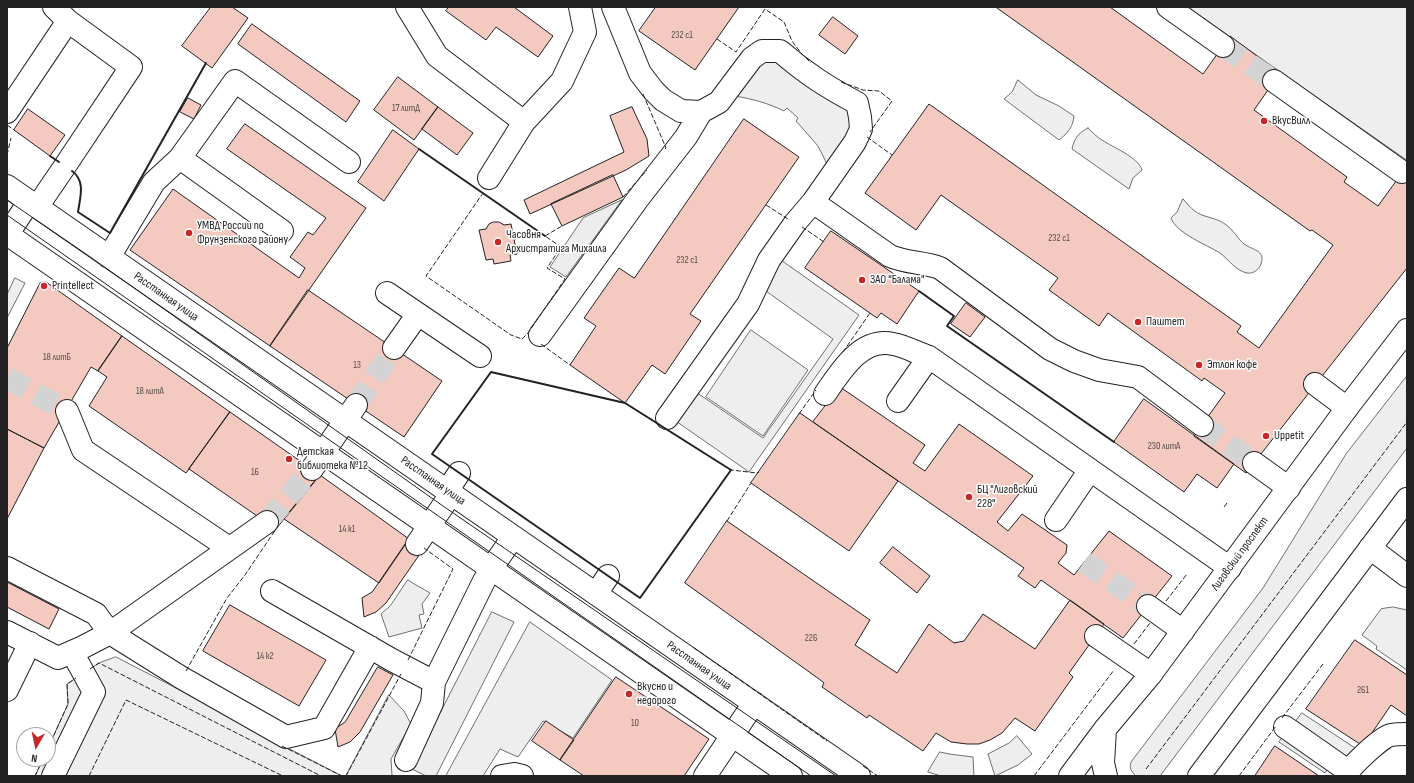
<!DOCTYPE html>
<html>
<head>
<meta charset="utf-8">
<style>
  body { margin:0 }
  #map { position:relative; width:1414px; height:783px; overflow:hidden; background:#fff; font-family:"Sofia Sans Condensed",sans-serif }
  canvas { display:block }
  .frame { position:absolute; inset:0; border:8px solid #222; pointer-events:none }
  .north { position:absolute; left:16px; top:727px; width:40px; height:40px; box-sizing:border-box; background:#fff; border:1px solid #a7a7a7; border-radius:50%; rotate:189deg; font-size:11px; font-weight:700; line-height:16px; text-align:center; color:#222 }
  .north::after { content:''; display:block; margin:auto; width:14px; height:18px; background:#c62828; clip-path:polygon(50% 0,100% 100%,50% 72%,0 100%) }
</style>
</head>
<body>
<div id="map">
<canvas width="1414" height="783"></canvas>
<div class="frame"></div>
<div class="north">N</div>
</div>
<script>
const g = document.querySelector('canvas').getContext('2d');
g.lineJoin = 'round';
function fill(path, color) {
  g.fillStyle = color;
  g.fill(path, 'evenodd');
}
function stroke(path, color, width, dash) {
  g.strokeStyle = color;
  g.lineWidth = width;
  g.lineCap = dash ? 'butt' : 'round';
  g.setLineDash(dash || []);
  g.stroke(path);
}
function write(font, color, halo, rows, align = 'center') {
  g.font = font + ' "Sofia Sans Condensed",sans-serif';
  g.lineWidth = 3;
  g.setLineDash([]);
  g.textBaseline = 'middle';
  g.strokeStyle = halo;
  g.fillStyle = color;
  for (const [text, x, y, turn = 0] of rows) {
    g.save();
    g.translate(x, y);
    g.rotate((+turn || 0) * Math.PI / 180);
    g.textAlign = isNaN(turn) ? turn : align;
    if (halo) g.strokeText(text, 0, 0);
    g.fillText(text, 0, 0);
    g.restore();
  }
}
const green = new Path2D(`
  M1188 7H1407V160Z
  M767 58 781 61 846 107 852 116 853 126 827 164 818 146 796 121 798 118 787 108 784 111C768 103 752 99 735 96L758 64Z
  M1018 80 1036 95 1059 106 1074 116C1073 127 1068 133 1059 140L1004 99 1012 92Z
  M1088 128C1092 132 1097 137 1102 140 1114 148 1138 157 1142 170L1133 178 1129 189 1072 149C1074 139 1078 133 1088 128Z
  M1183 199C1189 206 1194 212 1202 215 1210 218 1218 219 1225 224 1233 229 1237 238 1244 244 1252 250 1266 250 1261 264 1259 270 1253 274 1247 273 1236 271 1228 259 1220 253 1207 245 1176 233 1171 218L1177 212Z
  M778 258 859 315 749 472 673 419 693 390 763 438 833 339 759 286Z
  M15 278 25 283 7 318V295Z
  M751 330 808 370 763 436 706 397Z
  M1407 376V448L1160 776H1136C1131 771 1129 769 1131 762L1263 588 1346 454Z
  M408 580C415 585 422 588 430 593L422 604 424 614 419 615 422 628 389 637 381 614 390 606Z
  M1393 607 1407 610V670L1376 649 1377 646 1362 635 1381 609Z
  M530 622 612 680 573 738 543 721 518 757 500 749 483 776H446Z
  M116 657C192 695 266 738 342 776H35L43 759H48V748L68 704 67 684 99 663Z
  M389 695 404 711 411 724 391 759 392 775 394 776H346Z
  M1302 713 1355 748 1344 759 1294 724Z
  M1285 735 1329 766 1325 773 1279 742Z
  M1017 736 1032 754 1018 765 995 776 988 754 1009 743Z
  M940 752 949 754 973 757 974 776H941L928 772Z`);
fill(green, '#eee');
stroke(green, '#6f6f6f', 1);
const parking = new Path2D(`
  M622 200 566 277 550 267 583 218Z
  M492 612 514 622 436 776H426L412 769Z`);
fill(parking, '#ededed');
stroke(parking, '#6f6f6f', 1);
const building = new Path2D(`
  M211 7H232L248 18 212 68 182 46Z
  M449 7H514L553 36 538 57 496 27 486 40 446 11Z
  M656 7H739L695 70 639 31Z
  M998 7H1110L1203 74 1230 36 1280 73 1254 110 1347 177 1344 182 1378 206 1407 166V268L1246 473 1194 436 1225 393 1204 378 1202 381 1108 313 1099 326 1049 290 1058 278 941 195 916 230 865 193 929 104 1241 326 1237 332 1259 348 1333 245 1312 230 1310 231 997 8Z
  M833 17 858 36 845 54 819 35Z
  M252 24 360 101 346 122 238 44Z
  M398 77 438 107 414 140 374 110Z
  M188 98 201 105 194 119 180 112Z
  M438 107 473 133 457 155 422 129Z
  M632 107 647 139 649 156 626 170 530 214 524 200 624 152 610 116Z
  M28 109 65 135 50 156 14 130Z
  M744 119 799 157 690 314 701 321 665 374 652 365 625 403 570 365 596 326 584 318 619 268 634 278Z
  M245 124 366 208 270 346 130 250 173 189 299 278 305 268 290 257 308 232 313 235 326 218 227 149Z
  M393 130 419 149 384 201 358 182Z
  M613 175 623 197 562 226 551 204Z
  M494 222H499L504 225 511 224 517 254 510 255 511 261 494 264 493 259 486 260 479 230 486 229 489 224Z
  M831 231 919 291 897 324 881 313 877 318 805 268Z
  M46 282 122 336 98 371 91 367 44 448 7 429V348L40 283Z
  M308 290 442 381 404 437 270 346Z
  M966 303 985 317 970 337 951 324Z
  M122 336 230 412 186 473 89 406 107 377 98 371Z
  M840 387 925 445 913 463 925 471 959 424 1033 476 997 522 1008 531 1022 514 1067 545 1066 553 1058 563 1074 575 1109 531 1172 576 1123 638 1041 580 1035 588 1018 576 1024 568 813 422Z
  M1144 399 1234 464 1217 488 1197 474 1184 492 1114 442Z
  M230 412 320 475 276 529 189 469Z
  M800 413 898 481 849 551 751 483Z
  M7 429 44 448 7 519Z
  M320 475 409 539 379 583 284 519Z
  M727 521 870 620 855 645 897 673 929 624 954 643 964 641 983 614 1035 649 1070 600 1104 624 1069 673 1073 677 1035 731 1015 718 1002 733 990 740 979 744H967L951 742 936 733 923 751 869 715 867 718 822 687 824 683 819 679 685 583Z
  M409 539 424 548 386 603 376 612 364 617 362 598 372 592Z
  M893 547 930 576 917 593 880 563Z
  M7 582 59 609 49 629 7 607Z
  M230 605 326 660 299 706 203 651Z
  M1355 640 1407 675V716L1391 705 1363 746 1306 709Z
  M378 667 393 675 360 732 350 742 338 747 335 729 345 722Z
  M616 677 709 739 684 776H584L560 760Z
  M546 721 574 740 560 760 532 741Z
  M1275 746 1319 776H1255Z`);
fill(building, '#f3c9c0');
stroke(building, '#222', 1);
stroke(new Path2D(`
  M1223 46 1274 81
  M7 378 67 411
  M356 405 394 348
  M1202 425 1254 463
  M267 522 312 469
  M1084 562 1148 606`), '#d3d3d3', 22, [22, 11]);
const minor = new Path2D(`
  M407 7 437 56 524 122
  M613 7 640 73 653 90 663 100 681 111 701 112 719 102 752 58 762 51H780C805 73 827 87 857 103L860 117 861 129 855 142 813 202 890 256C906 263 923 262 940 268L1050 349 1074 361 1099 370 1138 377 1202 425
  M1168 7 1223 46
  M1274 81 1402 172
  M7 112 68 21 54 7
  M180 158 282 231
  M489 178 524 122 562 81 585 32 580 7
  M7 186 859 776
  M37 207 65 166 131 67 68 21
  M7 234 791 776
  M7 235 29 202
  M109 257 154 182 180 158 235 81 349 162
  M387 293 480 356
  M540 335 637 200 686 137 701 112
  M394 348 418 314
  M1315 384 1347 408
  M825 394C841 371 861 337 893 344 905 346 917 353 929 357L1230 568
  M898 401 929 357
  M67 411 83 450 229 548
  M667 418 748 304 769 260 795 223 813 202
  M1254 463 1289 488
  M312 469 356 405
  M447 491 459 473
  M1056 520 1090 470
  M417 544 451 494
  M1370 548 1407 576
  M7 568 96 614 110 633 182 678 286 737 324 728 370 647
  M272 591 392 660 434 682 484 581 491 569 513 537
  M596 594 608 576
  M1148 606 1183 631
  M7 632 58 658 83 647 110 633 267 522
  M1096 636 1151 674
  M7 690 30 643
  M1285 727 1348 771
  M406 760 432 703 434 682
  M53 776 94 692 72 652
  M502 776 514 774 522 776
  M705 776 754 703
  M1345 776C1351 766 1381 737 1391 735 1396 734 1402 734 1407 734`);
const major = new Path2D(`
  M1105 729 1103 763 1106 776
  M1070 776 1105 729 1151 674 1347 408 1407 330
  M1199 776 1407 499`);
stroke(minor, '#222', 24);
stroke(major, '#222', 24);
stroke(minor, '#fff', 22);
stroke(major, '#fff', 22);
stroke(new Path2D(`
  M7 200 86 254 443 506 836 776
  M7 215 811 776`), '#222', 1);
stroke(new Path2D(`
  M717 39 736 52 765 9 784 22 792 41 801 53 811 63
  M841 82 863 90 879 91 892 101 870 132
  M643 94 666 148 665 149
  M7 125 14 130
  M867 137 892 155
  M7 155 11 138
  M483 193 561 247 547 268 565 279 528 333 522 339 511 335 426 276Z
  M623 197 647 170
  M766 205 788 219
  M802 227 824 242
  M545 236 562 226
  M541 344 570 365
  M843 352 870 313
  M625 403 659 424
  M799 414 816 390
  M664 428 731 470 757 473 759 472
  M1224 507 1227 503
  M727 521 751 483
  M1166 601 1187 574
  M1134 644 1150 623
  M694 648 827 741
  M408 660 453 569 424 548
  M90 669 99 663 321 776
  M186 671 227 598 245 575 276 529
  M1282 718 1323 664
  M282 746 342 776
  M48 748 68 704 67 684 76 678
  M863 766 878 776
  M1146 769 1407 422
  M35 776 43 759
  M89 776 126 700 283 776
  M346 776 401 674
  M1034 776 1114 670
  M1239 776 1276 726`), '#222', 1, [5, 2]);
stroke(new Path2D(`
  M419 149 545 236
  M50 156 59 162
  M72 171C86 181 80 198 78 212L110 233 206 63
  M919 291 954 316 947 326 1114 442
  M491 372 625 403 731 470 640 598 432 454Z`), '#222', 2);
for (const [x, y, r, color] of [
  [1264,121,4,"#c62828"],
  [189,233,4,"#c62828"],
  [498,242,4,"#c62828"],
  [862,280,4,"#c62828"],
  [44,286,4,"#c62828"],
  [1138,322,4,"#c62828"],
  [1199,365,4,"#c62828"],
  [1266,436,4,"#c62828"],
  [289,459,4,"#c62828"],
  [969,497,4,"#c62828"],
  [629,694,4,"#c62828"]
]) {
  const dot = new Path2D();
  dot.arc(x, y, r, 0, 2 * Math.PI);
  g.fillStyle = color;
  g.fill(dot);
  stroke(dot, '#fff', 1.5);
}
write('10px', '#564c4a', null, [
  ["232 с1",682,35],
  ["17 литД",406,108],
  ["232 с1",1059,238],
  ["232 с1",687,260],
  ["18 литБ",57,357],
  ["13",357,365],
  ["18 литА",150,391],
  ["230 литА",1164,446],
  ["16",255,472],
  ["14 к1",347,529],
  ["226",811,638],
  ["14 к2",265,656],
  ["261",1363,690],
  ["10",635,723]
]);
write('12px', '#222', '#fff', [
  ["ВкусВилл",1272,121],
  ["УМВД России по",197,226],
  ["Фрунзенского району",197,240],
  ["Часовня",506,235],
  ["Архистратига Михаила",506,249],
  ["ЗАО \"Балама\"",870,280],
  ["Printellect",52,286],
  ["Паштет",1146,322],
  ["Этлон кофе",1207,365],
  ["Uppetit",1274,436],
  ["Детская",297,452],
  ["библиотека №12",297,466],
  ["БЦ \"Лиговский",977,490],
  ["228\"",977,504],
  ["Вкусно и",637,687],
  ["недорого",637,701]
], 'left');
write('12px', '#222', '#fff', [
  ["Расстанная улица",166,297,35],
  ["Расстанная улица",433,481,35],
  ["Лиговский проспект",1240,554,-54],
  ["Расстанная улица",699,666,35]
]);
</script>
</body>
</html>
